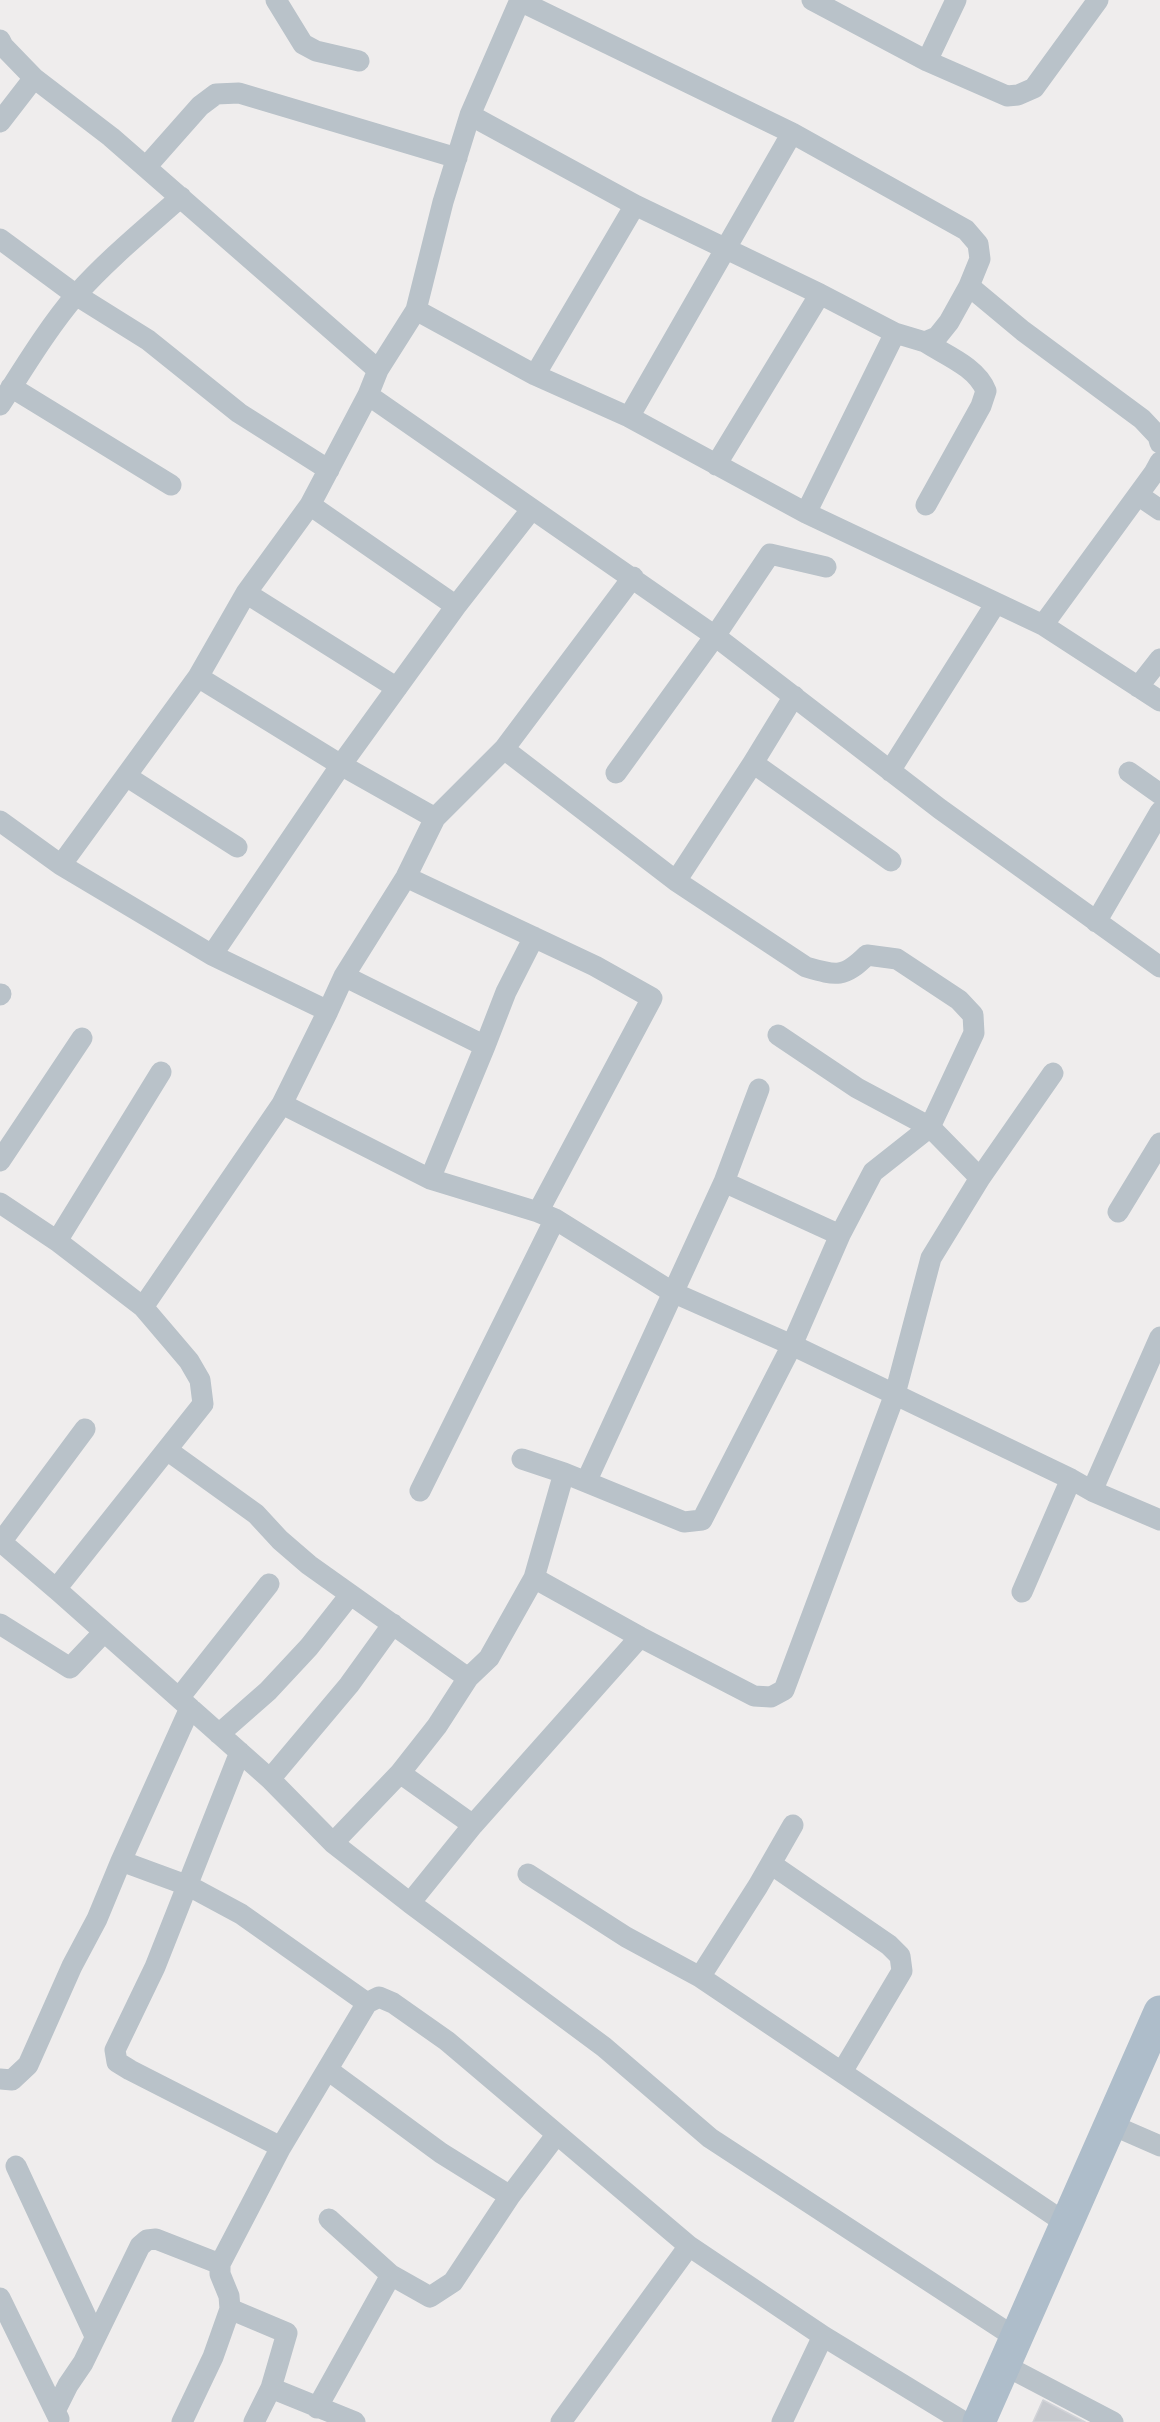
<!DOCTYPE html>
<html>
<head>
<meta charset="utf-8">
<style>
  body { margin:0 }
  canvas { display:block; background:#efeded }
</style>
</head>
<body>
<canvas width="1160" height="2422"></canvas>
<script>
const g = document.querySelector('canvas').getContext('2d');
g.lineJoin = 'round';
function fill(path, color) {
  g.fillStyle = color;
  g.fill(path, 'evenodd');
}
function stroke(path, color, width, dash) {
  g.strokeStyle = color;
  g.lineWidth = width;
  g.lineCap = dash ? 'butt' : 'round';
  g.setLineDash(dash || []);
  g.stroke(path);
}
const building = new Path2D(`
  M1043 2400 1085 2422H1033Z`);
fill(building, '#c7cacf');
stroke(building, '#d1d3d8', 1.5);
stroke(new Path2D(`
  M276 0 303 44 316 51 359 61
  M520 0 470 115 443 202 416 310 378 370 368 395 715 636 940 809 1160 967
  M812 0 927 61 1007 96 1018 95 1034 88 1098 0
  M0 40 3 46 34 78 111 137 378 370
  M927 61 956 0
  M470 115 635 205 820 294 895 333 925 342 937 337 949 322 969 286 980 259 978 244 966 230 792 133 520 1
  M0 122 34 78
  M146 167 200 106 216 94 239 93 457 158
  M0 239 76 295 148 340 239 413 329 470
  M969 286 1023 331 1142 419 1158 436 1160 443
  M416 310 535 375 629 417 806 513 1043 625 1160 701
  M925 342C945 355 977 367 986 391L981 406 926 505
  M535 375 635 205
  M11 387 171 485
  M0 405C24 368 47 329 76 295 108 259 145 229 181 197
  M629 417 792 133
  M716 465 820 294
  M1138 495 1160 510
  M310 505 456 606
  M806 513 895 333
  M246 593 397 688
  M1043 625 1154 473 1160 462
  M198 677 341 765 435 818 406 877 344 976 328 1011
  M1138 687 1160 659
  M504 749 633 577
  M753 763 891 861
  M890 771 996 603
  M1129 772 1160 794
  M616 773 715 636 770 554 826 567
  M126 776 237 847
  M435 818 504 749 676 881 806 967C837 976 844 978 867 955L897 959 959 1000 973 1015 974 1033 930 1127 980 1178
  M0 821 61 865 212 955 328 1011 282 1104 143 1307 189 1361 200 1380 203 1404 56 1589 0 1541
  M61 865 198 677 246 593 310 505 368 395
  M406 877 595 966 652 998 538 1212
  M676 881 753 763 794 696
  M1096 922 1160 812
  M212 955 341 765 456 606 531 510
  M344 976 485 1046 506 992 534 937
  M0 995 1 994
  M282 1104 430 1179 538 1212 555 1219 672 1292 792 1345 1071 1479 1092 1491 1160 1520
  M0 1161 82 1038
  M430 1179 485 1046
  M724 1182 840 1235
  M0 1203 57 1241 143 1307
  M1118 1212 1160 1143
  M57 1241 161 1072
  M167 1450 256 1514 280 1540 309 1565 468 1678 489 1658 534 1578 564 1473
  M522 1459 564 1473 684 1522 702 1520 792 1345 840 1235 873 1172 930 1127 857 1088 778 1035
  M586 1482 724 1182 759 1089
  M420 1491 555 1219
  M1092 1491 1160 1337
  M1 1542 85 1429
  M534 1578 640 1637 754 1696 771 1697 784 1690 895 1394 931 1258 980 1178 1053 1073
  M56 1589 270 1779 333 1843 410 1903 473 1825 640 1637
  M1022 1592 1071 1479
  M0 1624 70 1668 104 1632
  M179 1698 269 1584
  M219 1734 268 1691 309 1647 350 1595
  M240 1752 155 1967 115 2050 117 2062 130 2070 281 2147
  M400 1773 473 1825
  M270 1779 349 1685 393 1624
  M333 1843 400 1773 437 1726 468 1678
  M121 1861 189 1886 241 1914 367 2003
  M771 1864 889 1945 900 1956 902 1971 842 2072
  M528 1874 626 1937 700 1977 1067 2224
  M410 1903 604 2047 710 2138 1016 2338
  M700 1977 758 1886 793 1825
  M328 2070 441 2153 510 2196
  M0 2079 12 2080 28 2065 72 1966 97 1919 121 1861 190 1708
  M1112 2125 1160 2146
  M16 2166 95 2336
  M329 2219 391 2275 430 2297 453 2282 510 2196 557 2134
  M689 2246 823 2336 964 2422
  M0 2298 59 2419
  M230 2309 287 2333 271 2388 254 2422
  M1004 2365 1113 2422
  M271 2388 355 2422
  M317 2408 391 2275
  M55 2411 68 2385 83 2363 140 2246 147 2240 156 2239 220 2264
  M182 2422 213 2357 230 2309 229 2296 220 2274V2264L281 2147 367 2003 379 1997 393 2003 447 2041 689 2246 561 2422
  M782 2422 823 2336`), '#b9c2c9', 21);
stroke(new Path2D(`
  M979 2422 1160 2012`), '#aebdca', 33);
</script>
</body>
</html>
